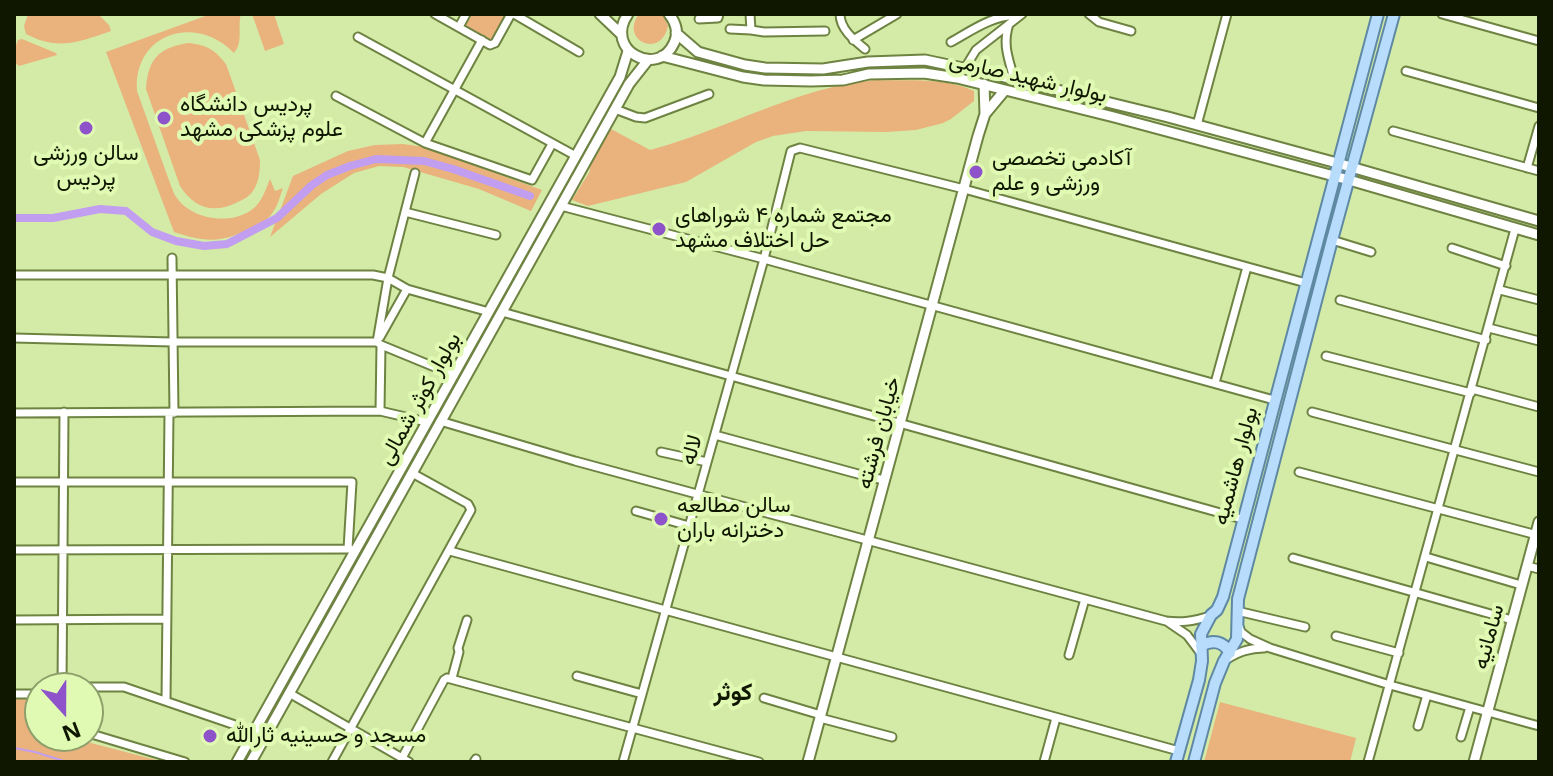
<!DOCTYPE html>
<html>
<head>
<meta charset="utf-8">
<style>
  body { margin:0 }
  #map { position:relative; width:1553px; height:776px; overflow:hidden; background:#d3eba7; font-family:"Open Sans",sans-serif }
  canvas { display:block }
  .frame { position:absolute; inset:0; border:16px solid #101700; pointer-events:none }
  .north { position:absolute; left:24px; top:672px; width:80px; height:80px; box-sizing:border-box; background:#e0f9b3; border:2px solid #8d9f6b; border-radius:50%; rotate:159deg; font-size:22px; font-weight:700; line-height:32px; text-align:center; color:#101700 }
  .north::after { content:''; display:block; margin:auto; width:28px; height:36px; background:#8e53ca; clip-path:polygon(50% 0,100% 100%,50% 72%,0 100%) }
</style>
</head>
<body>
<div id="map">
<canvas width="1553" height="776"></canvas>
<div class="frame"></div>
<div class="north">N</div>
</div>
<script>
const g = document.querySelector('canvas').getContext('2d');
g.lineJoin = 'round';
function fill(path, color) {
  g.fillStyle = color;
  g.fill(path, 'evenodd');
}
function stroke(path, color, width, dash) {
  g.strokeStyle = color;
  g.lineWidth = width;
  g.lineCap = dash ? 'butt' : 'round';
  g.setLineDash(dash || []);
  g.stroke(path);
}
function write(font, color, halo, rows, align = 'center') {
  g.font = font + ' "Open Sans",Vazirmatn,sans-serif';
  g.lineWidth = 8;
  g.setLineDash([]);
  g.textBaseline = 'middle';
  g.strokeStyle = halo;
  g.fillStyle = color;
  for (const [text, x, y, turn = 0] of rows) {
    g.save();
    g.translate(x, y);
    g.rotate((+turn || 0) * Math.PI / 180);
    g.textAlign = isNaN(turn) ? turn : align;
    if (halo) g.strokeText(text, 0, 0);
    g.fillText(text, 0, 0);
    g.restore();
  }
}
fill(new Path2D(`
  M28 14H98L109 25 111 31C79 42 58 51 26 34L24 26Z
  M211 14H241C237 28 244 41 234 53 195 13 133 34 137 91L171 186C173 190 174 195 177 198 192 220 233 226 254 208 262 201 266 189 270 179L275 191 283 188C280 196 278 205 273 212 269 219 260 224 253 227 222 243 207 243 174 232L106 52Z
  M252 14H274L284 44 265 51Z
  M470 14H505L507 15 491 41 464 25Z
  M639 14 663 15 668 26C661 60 619 40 639 14Z
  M22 39 56 53 57 55 19 66 14 62V51L18 40Z
  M189 43C207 45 215 50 226 64L260 160C260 171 259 182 253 191 249 197 242 200 236 203 213 214 194 208 180 186L146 89C148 59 159 47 189 43Z
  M876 80C907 81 946 77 974 91V101L951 119 943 123 916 130 886 132 806 131 773 136 756 142 686 182 588 206 572 200 590 171 589 166 611 129 650 150C726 130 796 87 876 80Z
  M403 144 424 147 542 190 531 211 479 189 403 167 379 166 354 173 321 194 270 237 293 176 348 151 375 145Z
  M14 699H40V736H64L164 762H14Z
  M1220 702 1356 738 1350 762H1204Z`), '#eab27d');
stroke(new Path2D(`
  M14 748 35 752 67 762`), '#c29ef0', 2);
stroke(new Path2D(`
  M14 218H53L100 209 126 211 152 232 176 241 204 246 227 244 277 218 312 185 327 175 350 166 376 159 424 161 453 169 530 196`), '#c29ef0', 8);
const street = new Path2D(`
  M435 14 490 45 495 43 511 14
  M514 14 579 52
  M750 14 751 30
  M840 14C840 29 854 40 865 49
  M1089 14 1099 22 1131 31
  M1442 14 1539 41
  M699 19 718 18 719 14
  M1009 24C1002 45 1009 59 1014 79
  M459 27 466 14
  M730 29 751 30 764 32 825 31
  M358 37 576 156
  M853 40 897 14
  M951 42C971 31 994 14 1018 16
  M965 68 976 50 1022 14
  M1406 71 1539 108
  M336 96 425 143 532 180 552 144
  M615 109 636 117 645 118 709 94
  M1197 125 1227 14
  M1393 131 1539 171
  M425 143 482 40
  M1527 168 1539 126
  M561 206 764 259 1274 400
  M405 212 496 235
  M1332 240 1371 252
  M1452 248 1506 266
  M172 258 174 413
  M14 275H373L388 278 407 289 489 312
  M1500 290 1539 300
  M1340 300 1486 340
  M502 312 1242 519
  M1489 328 1539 341
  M380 337 407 289
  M14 338 172 342H377
  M381 345 454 375
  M1326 356 1471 393
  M1215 383 1247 267
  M1472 389 1539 407
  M380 411 381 345 377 342 388 278 415 173
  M1312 412 1539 472
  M14 413 380 411 427 422
  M440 421 575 461 1166 621C1182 623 1194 621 1210 616
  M715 435 869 477 885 480
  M661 452 707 462
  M1299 472 1537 535
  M14 482H352L348 549
  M636 511 689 526
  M14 550 350 549
  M450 551 1179 751
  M1426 557 1521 585
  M1293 558 1512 620
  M1527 566 1539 569
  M1237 611 1305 627
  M14 620 167 619
  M1168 622 1187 635 1202 655
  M1238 624 1241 632 1250 639 1270 648 1390 685 1539 726
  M1336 636 1399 653
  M1069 655 1085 599
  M1227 659C1239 652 1249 648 1264 648
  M577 676 642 694
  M452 678 459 652 458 648 467 620
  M62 687H124L241 727
  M62 688 64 412
  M289 693 409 762
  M14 694H40
  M764 698 821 715
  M166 701 169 413
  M820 718 892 737
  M1418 726 1427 695
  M88 733 185 762
  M1461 737 1470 707
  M402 758 444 680 447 678 759 762
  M332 762 471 510 468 504 412 473
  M474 762 476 759
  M623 762 764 259 791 151 800 148 964 189 1306 283
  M1044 762 1056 718
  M1368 762 1515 229`);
const secondary = new Path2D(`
  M600 14 621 34
  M628 14C603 50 658 79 674 43 679 33 676 23 669 14
  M676 33 698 52 745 65 765 68 823 69 868 62 925 60 996 75 1168 117 1337 163 1539 221
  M662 56 743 77 764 80 811 81 843 80 869 74 924 73 957 78 1114 117 1349 180 1539 235
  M984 84 985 114
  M237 762 620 77 628 51
  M251 762 629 84 648 60
  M808 762 978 136 985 114 1005 90
  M1474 762 1539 522`);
const primary = new Path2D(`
  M1201 646C1213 639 1223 641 1230 653
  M1176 762 1199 680 1202 661 1201 634 1211 615 1217 610 1223 597 1378 14
  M1194 762 1215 683 1224 661 1237 639 1238 599 1332 240 1394 14`);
stroke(street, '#6e8342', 11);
stroke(secondary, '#6e8342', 13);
stroke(primary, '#5f89a2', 14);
stroke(street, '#fff', 7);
stroke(secondary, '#fff', 9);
stroke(primary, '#b8ddfc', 10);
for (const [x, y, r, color] of [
  [164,118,8,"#8e53ca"],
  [86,128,8,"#8e53ca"],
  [976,172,8,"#8e53ca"],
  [659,229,8,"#8e53ca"],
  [661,519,8,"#8e53ca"],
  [210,736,8,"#8e53ca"]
]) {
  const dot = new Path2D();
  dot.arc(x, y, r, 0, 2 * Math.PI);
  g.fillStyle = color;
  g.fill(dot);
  stroke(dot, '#e0f9b3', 3);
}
write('22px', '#101700', '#e0f9b3', [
  ["بولوار شهید صارمی",1028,78,13],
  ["بولوار کوثر شمالی",420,399,-61],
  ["خیابان فرشته",879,433,-75],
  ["لاله",692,450,-74],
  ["بولوار هاشمیه",1236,466,-75],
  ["سامانیه",1489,637,-75]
]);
write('22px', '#101700', '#e0f9b3', [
  ["پردیس دانشگاه",180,105],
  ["علوم پزشکی مشهد",180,130],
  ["سالن ورزشی",86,154,"center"],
  ["پردیس",86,179,"center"],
  ["آکادمی تخصصی",992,159],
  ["ورزشی و علم",992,184],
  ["مجتمع شماره ۴ شوراهای",675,216],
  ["حل اختلاف مشهد",675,241],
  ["سالن مطالعه",677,506],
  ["دخترانه باران",677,531],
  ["مسجد و حسینیه ثارالله",226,736]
], 'left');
write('bold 24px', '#101700', '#e0f9b3', [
  ["کوثر",733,693]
]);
</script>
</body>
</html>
